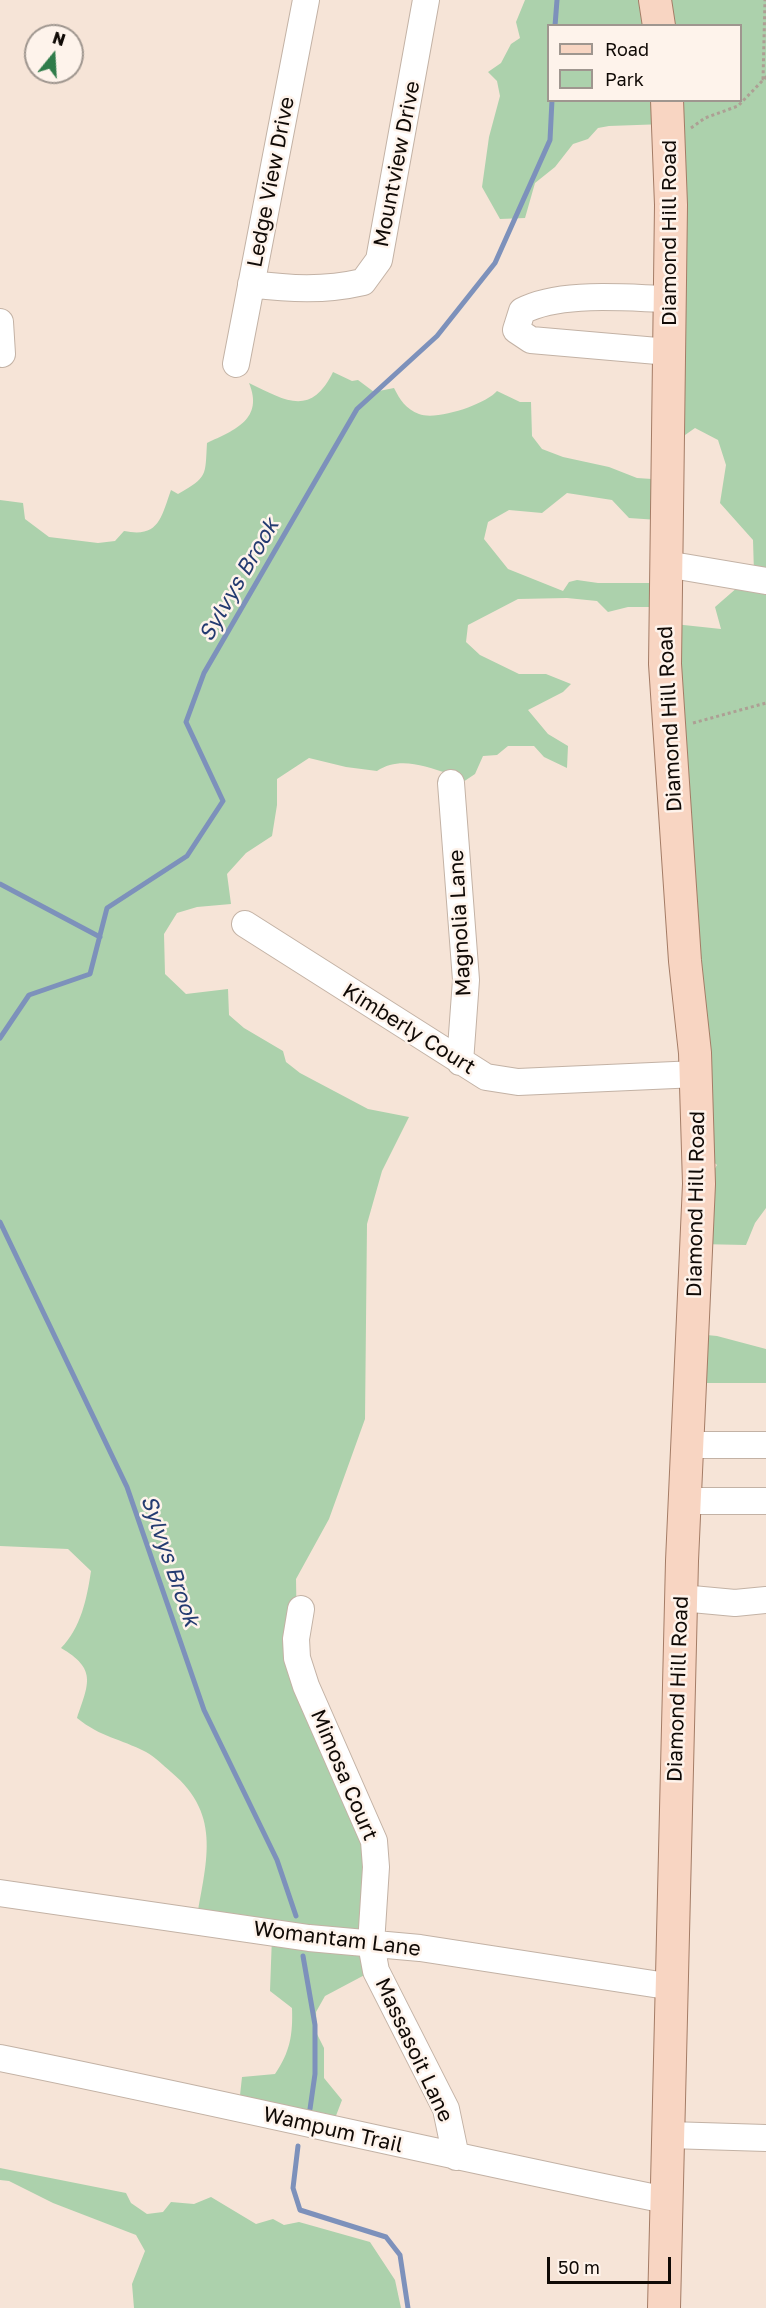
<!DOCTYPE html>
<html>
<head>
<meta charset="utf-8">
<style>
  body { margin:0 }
  #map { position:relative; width:766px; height:2308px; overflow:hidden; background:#f6e4d7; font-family:"Golos Text",sans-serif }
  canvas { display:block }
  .legend { position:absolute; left:547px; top:24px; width:195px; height:78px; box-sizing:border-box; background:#fef3eb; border:2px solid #9f968f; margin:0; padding:8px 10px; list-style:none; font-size:18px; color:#100a06 }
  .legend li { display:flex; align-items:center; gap:12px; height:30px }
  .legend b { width:30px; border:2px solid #9f968f }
  .north { position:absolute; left:24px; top:24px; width:60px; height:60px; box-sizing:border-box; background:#fef3eb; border:2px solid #9f968f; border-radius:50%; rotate:18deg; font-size:16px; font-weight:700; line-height:24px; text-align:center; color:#100a06 }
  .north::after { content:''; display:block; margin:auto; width:21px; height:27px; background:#307c4a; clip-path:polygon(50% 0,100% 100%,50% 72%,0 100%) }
  .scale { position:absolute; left:547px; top:2257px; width:124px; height:27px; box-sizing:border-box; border:3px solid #100a06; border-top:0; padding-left:8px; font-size:18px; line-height:21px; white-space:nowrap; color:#100a06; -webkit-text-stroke:4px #fef3eb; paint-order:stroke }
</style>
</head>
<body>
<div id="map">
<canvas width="766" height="2308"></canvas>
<ul class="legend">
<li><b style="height:8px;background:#f8d5c2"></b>Road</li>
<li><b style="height:16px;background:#acd1ac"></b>Park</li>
</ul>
<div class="north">N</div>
<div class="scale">50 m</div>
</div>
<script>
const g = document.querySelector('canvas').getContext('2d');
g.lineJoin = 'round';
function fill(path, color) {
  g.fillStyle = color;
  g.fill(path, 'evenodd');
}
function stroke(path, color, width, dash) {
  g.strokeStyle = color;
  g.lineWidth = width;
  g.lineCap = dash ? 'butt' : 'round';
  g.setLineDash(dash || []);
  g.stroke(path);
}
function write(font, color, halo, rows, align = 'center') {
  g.font = font + ' "Golos Text",sans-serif';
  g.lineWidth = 5;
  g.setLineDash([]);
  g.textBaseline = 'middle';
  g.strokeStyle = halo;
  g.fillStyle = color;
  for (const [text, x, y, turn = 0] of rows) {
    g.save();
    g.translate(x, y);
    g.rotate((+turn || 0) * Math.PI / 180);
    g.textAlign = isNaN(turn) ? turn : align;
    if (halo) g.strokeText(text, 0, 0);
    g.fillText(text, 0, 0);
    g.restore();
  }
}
fill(new Path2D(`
  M525 0H766V1208L755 1223 746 1245 698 1244V1198L717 1165 699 1149 694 1040 709 1025 692 1011 665 623 721 629 715 607 754 573 753 540 720 503 726 465 718 440 695 428 668 447 665 124 609 126 598 128 588 139 573 144 555 167 535 183 525 218 500 219 482 187 489 137 500 96 497 81 488 72 501 63 511 44 520 38 516 22ZM548 26H740V100H548Z
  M333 372 352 381 358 380 374 392 394 388C400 400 406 409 419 414 437 421 486 404 497 391L520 402H531L532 436 542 449 563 457 609 467 637 478 667 480 658 520 629 518 612 500 567 493 542 513 509 510 488 522 484 539 508 569 563 591 569 582 577 580 598 583H661L656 607H628L608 612 597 601 567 598 518 599 468 625 466 642 480 655 519 674H546L571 684 563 692 528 710 548 734 568 746 567 768 544 757 534 746H508L497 755 483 756 475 774 454 788 447 773C424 766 399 756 377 771L346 767 309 758 277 779V805L272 836 246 853 227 874 231 904 197 907 177 913 164 934 165 974 186 994 228 989 229 1015 244 1028 283 1051 286 1062 300 1073 368 1109 409 1117 382 1171 367 1224 365 1419 329 1519 296 1579 297 1637 372 1846 374 1970 325 1996 316 2012 317 2034 324 2048V2078L342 2100 329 2134 238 2114 242 2077 275 2074C290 2052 293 2035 292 2008L270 1991 272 1936 196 1924C205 1864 224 1816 171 1772 163 1765 155 1757 146 1752 119 1738 102 1738 77 1718 89 1683 97 1669 61 1648 81 1628 87 1598 91 1571L68 1549 0 1546V500L23 503 25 519 49 537 98 543 115 541 124 531C159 538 161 518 171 490L178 494C208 477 205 476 207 443 235 430 264 419 249 383 286 401 311 417 333 372Z
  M696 1334 717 1336 766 1349V1383H692Z
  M0 2168 126 2193 131 2203 147 2214 163 2212 171 2202 194 2204 211 2197 256 2224 273 2219 284 2225 299 2222 370 2242 395 2280 401 2308H134L132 2284 145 2251 136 2235 53 2203 9 2181 0 2180Z`), '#acd1ac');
stroke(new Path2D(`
  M555 26 557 0
  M0 884 100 937
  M0 1038 29 995 90 974 107 908 187 856 223 801 186 722 204 673 357 409 437 336 495 263 550 140 552 100
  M0 1222 127 1487 204 1710 277 1860 296 1916
  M303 1956 315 2025V2074L310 2109
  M298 2146 293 2188 300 2210 386 2237 400 2255 408 2308`), '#7d91bb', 5);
const minor = new Path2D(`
  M251 284C290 289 324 291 363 282L379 260 426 0
  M668 299C625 298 560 291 522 311L516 330 531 340 669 352
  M0 322 2 354
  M236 364 306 0
  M666 564 766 581
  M451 783 466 980 460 1062
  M245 924 486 1077 518 1082 697 1074
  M688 1445H766
  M686 1501H766
  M681 1598 735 1603 766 1600
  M301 1609 296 1639 297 1658 306 1686 374 1841 376 1867 371 1944 376 1971 446 2109 456 2157
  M0 1893 309 1938 420 1948 673 1987
  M0 2058C223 2103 443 2155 666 2200
  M669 2135 766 2138`);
const major = new Path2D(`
  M655 0 659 26
  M664 2308 682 1561 699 1184 695 1053 685 961 665 664 671 205 667 100`);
stroke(minor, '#c3b2a5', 28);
stroke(major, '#a47c66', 34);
stroke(new Path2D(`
  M691 128 705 118 738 106 766 77 763 79 765 0
  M693 723 766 703`), '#ad9f94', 3, [3, 3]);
stroke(minor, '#fff', 26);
stroke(major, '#f8d5c2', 32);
write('21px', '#100a06', '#fef3eb', [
  ["Mountview Drive",397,164,-79],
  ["Ledge View Drive",271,182,-79],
  ["Diamond Hill Road",669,233,-90],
  ["Diamond Hill Road",670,719,-93],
  ["Magnolia Lane",460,923,-93],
  ["Kimberly Court",409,1029,32],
  ["Diamond Hill Road",696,1204,-89],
  ["Diamond Hill Road",678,1689,-88],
  ["Mimosa Court",344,1775,67],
  ["Womantam Lane",337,1939,7],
  ["Massasoit Lane",414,2050,65],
  ["Wampum Trail",333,2130,13]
]);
write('italic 22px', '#243b71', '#fef3eb', [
  ["Sylvys Brook",239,580,-60],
  ["Sylvys Brook",170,1561,71]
]);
</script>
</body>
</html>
